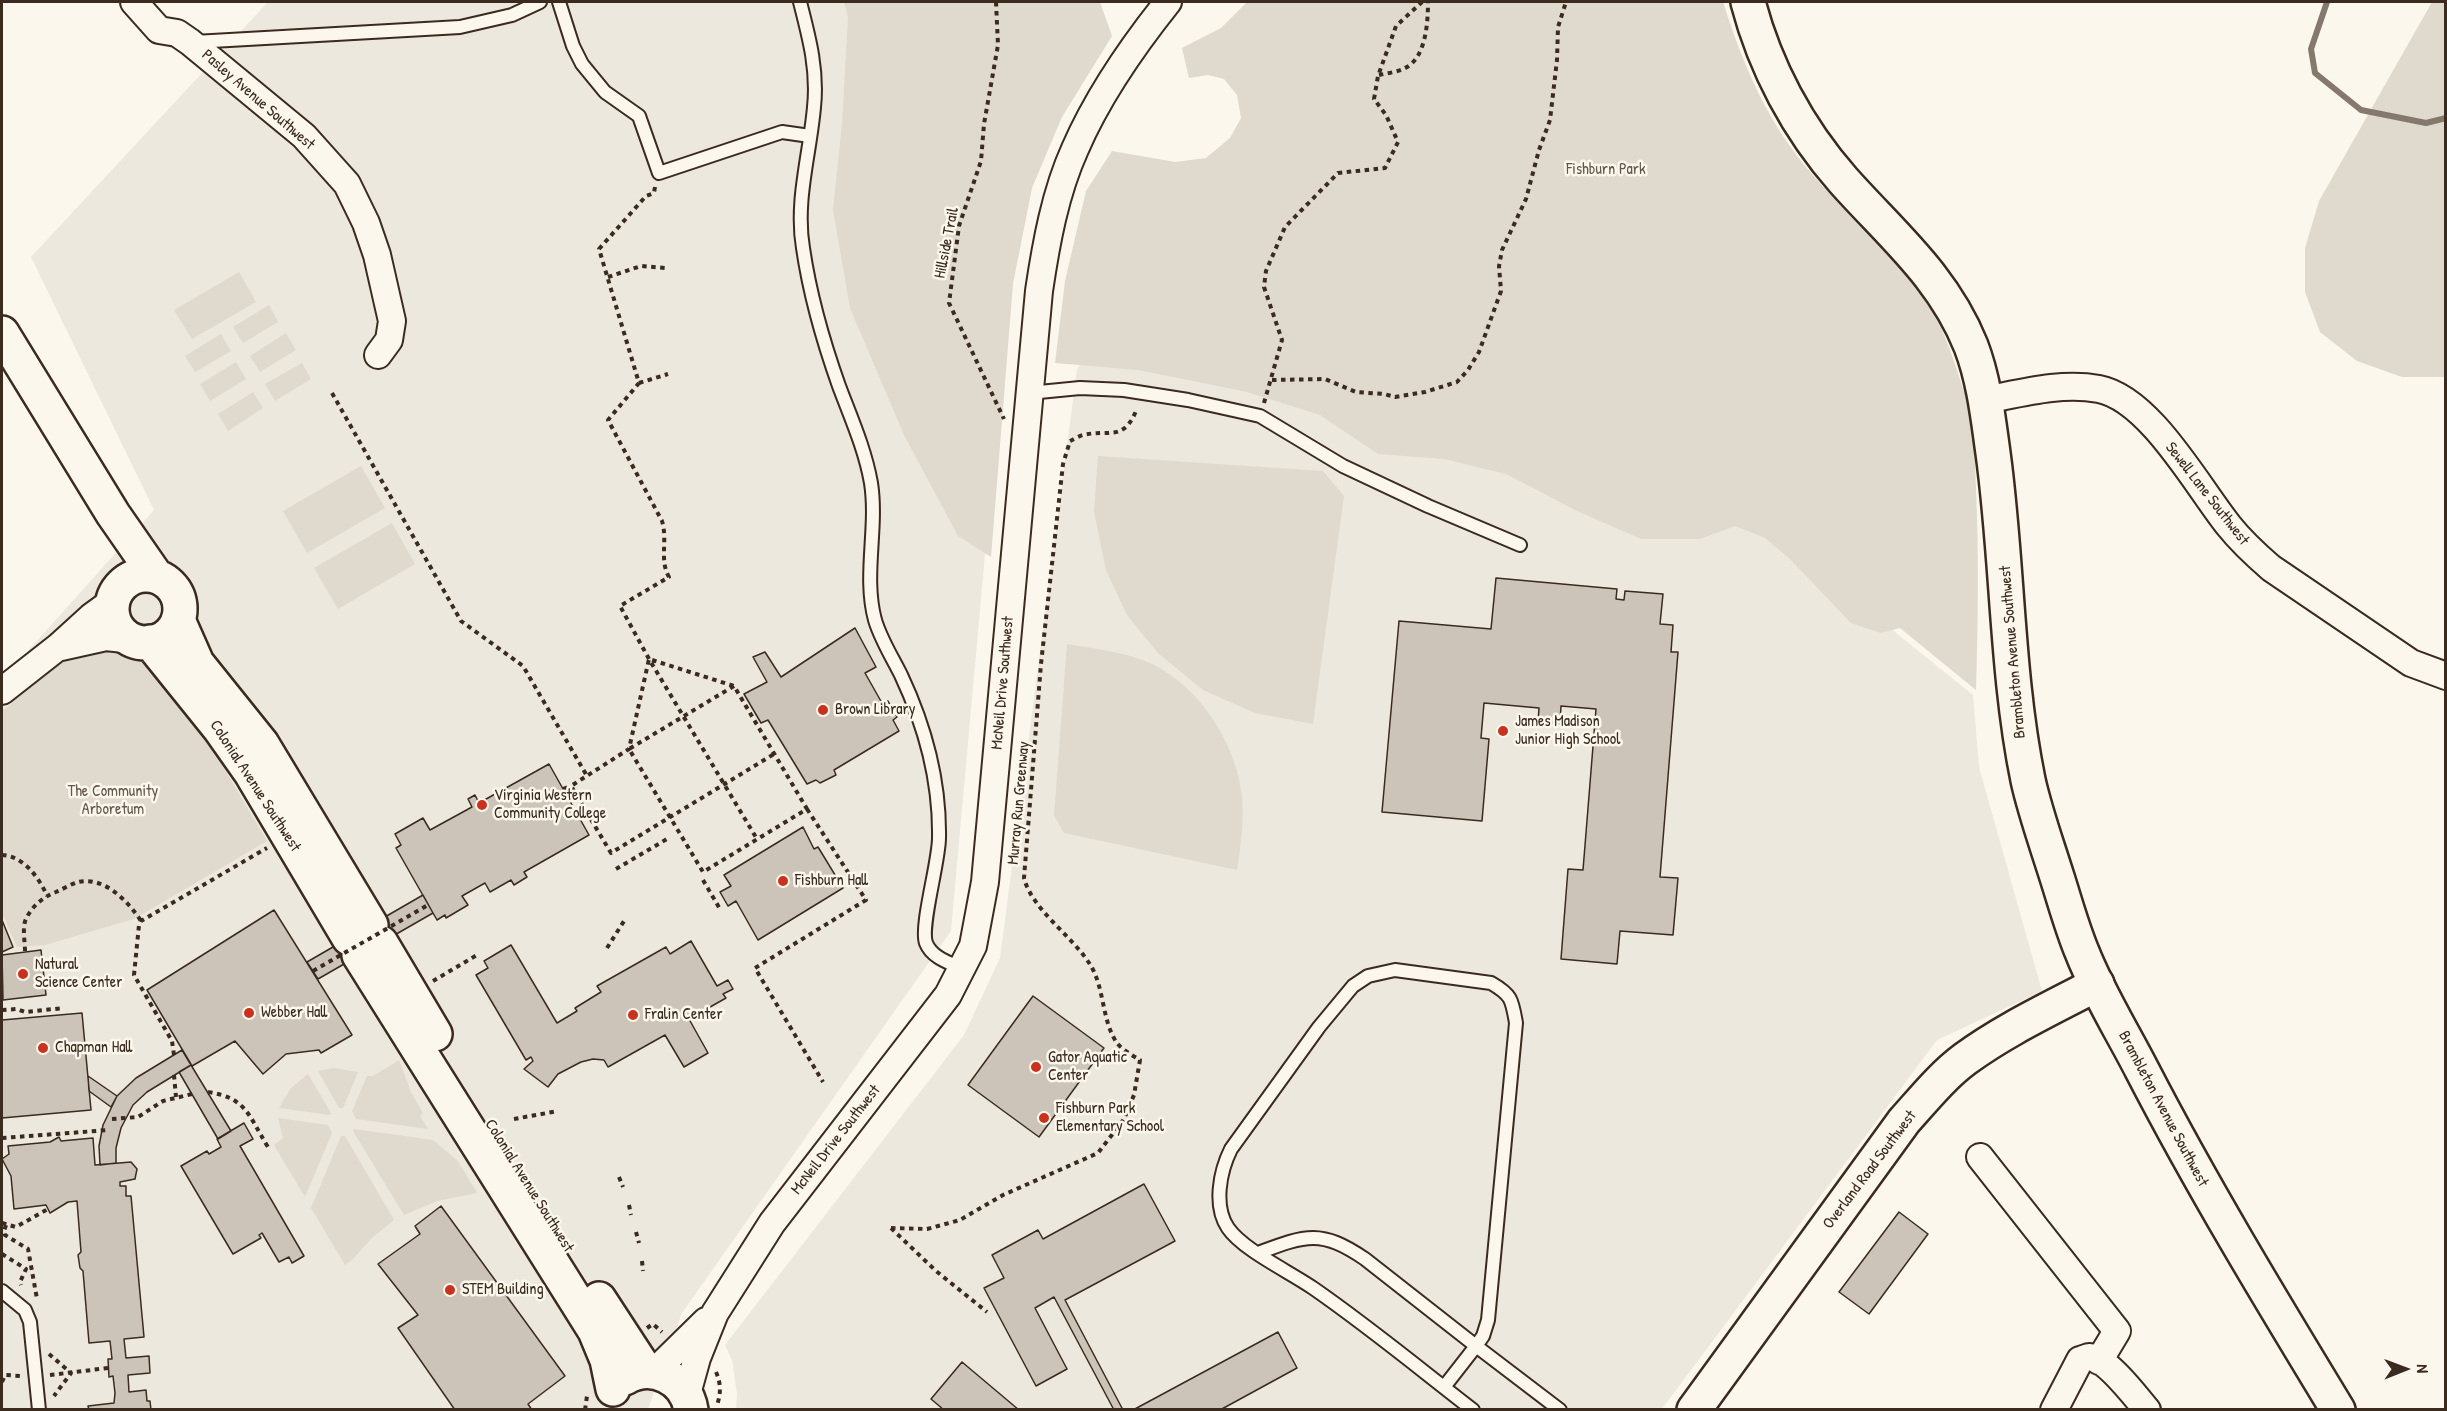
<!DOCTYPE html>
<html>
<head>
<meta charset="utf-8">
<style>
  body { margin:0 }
  #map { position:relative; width:2447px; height:1411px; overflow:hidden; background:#fbf7ec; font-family:"Patrick Hand",sans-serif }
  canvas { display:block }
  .frame { position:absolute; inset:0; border:3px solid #3b2a1e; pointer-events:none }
  .north { position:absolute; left:2375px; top:1339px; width:60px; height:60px; -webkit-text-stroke:4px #fbf7ec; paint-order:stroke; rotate:89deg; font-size:16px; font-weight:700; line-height:24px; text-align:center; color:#3b2a1e }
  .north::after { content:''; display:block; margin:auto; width:21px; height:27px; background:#3b2a1e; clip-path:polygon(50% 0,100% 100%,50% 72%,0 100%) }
</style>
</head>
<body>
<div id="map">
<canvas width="2447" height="1411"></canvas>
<div class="frame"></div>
<div class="north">N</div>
</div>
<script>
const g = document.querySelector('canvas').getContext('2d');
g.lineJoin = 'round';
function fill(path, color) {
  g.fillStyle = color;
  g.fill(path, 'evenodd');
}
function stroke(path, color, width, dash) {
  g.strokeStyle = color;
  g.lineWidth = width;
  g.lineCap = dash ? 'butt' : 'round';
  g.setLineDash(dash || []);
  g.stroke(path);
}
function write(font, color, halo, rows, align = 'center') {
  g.font = font + ' "Patrick Hand",sans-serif';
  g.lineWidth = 5;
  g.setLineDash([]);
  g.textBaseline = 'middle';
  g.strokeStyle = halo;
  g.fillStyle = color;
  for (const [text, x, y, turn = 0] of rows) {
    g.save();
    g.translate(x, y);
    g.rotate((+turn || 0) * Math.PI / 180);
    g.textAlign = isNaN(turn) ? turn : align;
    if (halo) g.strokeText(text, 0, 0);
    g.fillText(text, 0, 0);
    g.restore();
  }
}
fill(new Path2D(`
  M268 2H927L995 443 951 931 682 1313 648 1409 2 1410V680L154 510 31 257Z
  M1254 115 1973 695 1979 767 2042 991 1937 1040 1662 1409H736L737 1394 732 1360 725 1345 964 1035 1000 958 1077 369Z`), '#ede8dd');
fill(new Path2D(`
  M844 2H1100L1112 36 1062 117 1032 188 1013 284 991 557 958 536 904 435 850 308 833 210 842 123 848 17Z
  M1247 2H1723C1743 65 1768 124 1812 174 1853 221 1903 259 1934 314 1945 334 1951 353 1958 373 1961 385 1967 396 1969 408 1975 434 1975 463 1976 489 1979 556 1978 623 1976 690L1900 628 1881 633 1851 623 1789 558 1765 538 1735 526 1700 539H1641L1579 512 1506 474 1444 459 1378 454 1320 415 1247 392 1138 370 1055 363 1065 281 1086 191 1112 151 1175 162 1206 158 1230 138 1241 118 1237 95 1224 79 1208 75 1189 78 1182 48 1221 28Z
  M2432 2H2446L2445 377H2402L2357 361 2320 332 2305 292V248L2319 201Z
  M239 272 256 302 192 339 174 310Z
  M269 305 278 322 243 343 233 327Z
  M286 333 296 350 260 372 250 356Z
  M221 334 231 351 195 372 185 356Z
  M236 362 246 379 210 401 200 384Z
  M302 363 311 379 275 401 265 384Z
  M253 392 263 408 228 431 218 414Z
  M1098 456 1323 471 1344 496 1313 724 1255 713 1203 690 1158 653 1127 615 1106 570 1094 512Z
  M361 466 385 508 307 553 283 511Z
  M392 523 415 564 338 609 314 568Z
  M1067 644C1096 649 1126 652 1152 664 1200 687 1237 745 1242 797 1244 822 1241 845 1237 870L1064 833 1054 815Z
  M102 651H118L143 657 209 743 267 841 134 919 45 945 17 947 2 913V711L65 659Z
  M399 1060 411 1092 423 1113 420 1116 428 1129 356 1119 352 1111 367 1076H373Z
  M334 1068 358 1072 343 1108H339L318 1071Z
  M308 1074 331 1113 330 1115 279 1108 291 1088Z
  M278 1118 328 1125 332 1133 305 1197 274 1145 283 1138Z
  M354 1129 433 1140 458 1161 477 1193 437 1201 404 1215 353 1131Z
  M341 1136H345L394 1220 372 1238 351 1261 345 1265 311 1208Z`), '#dfd9ce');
stroke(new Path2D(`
  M2327 2 2311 49 2315 73 2361 110 2426 123 2446 118`), '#85796d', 6);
const building = new Path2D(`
  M1496 578 1617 589 1616 599 1624 600 1625 591 1663 594 1660 624 1673 625 1671 652H1678L1660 877 1678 878 1673 935 1620 931 1617 964 1561 959 1568 869 1583 870 1596 709 1561 706 1560 724 1538 722 1539 708 1484 703 1481 738 1489 739 1482 821 1382 812 1399 621 1491 629Z
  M855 628 876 667 865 673 882 703 888 701 897 717 893 720 899 731 834 770 836 775 820 783 816 780 807 784 768 720 761 723 744 694 767 682 753 657 765 652 781 677Z
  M549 764 589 835 524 872 527 877 514 885 511 880 490 892 485 883 462 896 468 905 446 918 445 915 437 920 396 848 401 845 395 834 423 818 430 830 472 807 468 799 475 795 479 803Z
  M803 827 814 849 818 847 843 888 758 940 736 901 728 906 720 892 731 886 724 875Z
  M423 895 433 913 318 979 307 962Z
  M274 910 352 1035 321 1053 319 1050 286 1054 263 1074 235 1041 192 1066 147 990Z
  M2 920 13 947 2 952Z
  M691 941 717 986 728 980 733 989 723 994 726 998 689 1019 708 1053 684 1067 665 1035 608 1067 604 1060 593 1059 581 1062 558 1074 548 1087 524 1069 533 1061 531 1057 526 1060 476 975 488 968 484 961 511 945 557 1023 577 1011 575 1008 601 992 597 986 666 947 670 954Z
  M41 950 46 995 3 1000 2 955Z
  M1033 996 1104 1048 1039 1137 968 1085Z
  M82 1013 91 1110 2 1118V1020Z
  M182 1050 191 1065 147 1092 133 1105 121 1128 116 1148V1163L100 1165 99 1146 103 1125 117 1096 136 1078Z
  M191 1065 231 1131 218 1139 179 1072Z
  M88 1076 117 1096 111 1107 89 1091Z
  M244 1123 253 1139 240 1146 304 1256 292 1263 289 1257 279 1262 262 1233 259 1235 261 1238 233 1254 181 1166 207 1151 209 1154 221 1147 217 1139Z
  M59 1137 61 1141 93 1138 95 1165 131 1162 137 1169 135 1179 120 1182V1186H126V1196H131L144 1337 124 1339 126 1358 149 1356 150 1373 128 1375 129 1392 146 1390 147 1401H150L151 1410H89L88 1406 114 1403 115 1393 113 1376 109 1377 108 1359H112L110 1341 89 1343 83 1271 80 1268 78 1255 81 1252 77 1201 68 1202 50 1213 46 1205 14 1209 11 1176 2 1159 9 1154 8 1146 50 1142Z
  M1144 1184 1175 1241 1065 1300 1123 1410H1114L1054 1297 1035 1308 1067 1369 1036 1386 984 1288 1004 1278 992 1255 1038 1230 1043 1239Z
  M441 1206 565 1376 528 1404 532 1410H455L398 1328 418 1315 378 1264 420 1234 415 1226Z
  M1899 1212 1928 1234 1869 1314 1839 1292Z
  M1278 1332 1297 1368 1220 1410H1133Z
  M962 1362 1019 1410H944L931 1399Z`);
fill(building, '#ccc4b9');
stroke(building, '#3b2a1e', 1.5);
const lane = new Path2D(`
  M559 2 573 46 582 64 605 92 639 116 659 173 782 132 810 136
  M800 2C809 37 818 70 814 107 810 154 795 201 803 248 810 296 823 341 839 386 851 418 865 449 871 483 878 528 863 576 875 620 881 640 892 657 901 675 925 726 940 782 939 838 939 862 920 926 926 943 932 958 950 963 963 969
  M194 42 460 27 512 15 540 2
  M1029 393 1080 388 1124 390 1188 400 1260 416 1343 466 1428 506 1520 545
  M1258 1253C1306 1235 1321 1229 1365 1259L1476 1346 1444 1387
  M2 1291 25 1310 30 1322 39 1410
  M1473 1410C1420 1369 1368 1326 1313 1288 1290 1272 1243 1250 1228 1228 1213 1206 1220 1171 1231 1149L1319 1027 1353 986 1368 976 1395 970 1491 983C1512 995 1512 1000 1516 1023L1488 1320 1483 1336 1476 1346 1560 1410`);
const street = new Path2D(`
  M134 2 159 30 177 33 190 42 304 136 347 184 366 223 377 255 392 321 389 340 378 355
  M1985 400C2022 393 2061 382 2099 389 2150 399 2197 486 2229 526 2241 541 2256 555 2271 568L2411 663 2446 676
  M61 647 106 637 133 640
  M2 691 58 647 91 617 113 601
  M1980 1157 2117 1331 2099 1361
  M654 1372 706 1321
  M687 1394 697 1358 715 1313 772 1223 948 995 973 946 985 882 1039 291C1046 244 1055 193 1075 149 1098 96 1132 47 1168 2
  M2054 1410 2080 1360C2081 1360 2088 1357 2089 1357 2107 1358 2136 1397 2147 1410`);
const secondary = new Path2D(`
  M2 333 113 514 156 576
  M112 609a34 34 0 1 1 68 0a34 34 0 1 1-68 0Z
  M178 620 197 663 262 744 371 925
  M150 642 220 729 251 773 349 938
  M381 943 435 1034
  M359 955 595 1331 607 1360 613 1389
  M599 1299 646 1371
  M625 1378C652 1362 686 1378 691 1410
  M1694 1410 1904 1121C1923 1100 1942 1076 1965 1059 2006 1029 2052 1008 2097 984`);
const primary = new Path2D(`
  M1748 2C1765 67 1798 129 1843 180 1891 234 1943 276 1971 346 1984 380 1988 417 1993 453 2008 562 2006 672 2028 780 2035 812 2047 845 2057 877 2065 902 2072 928 2082 952 2098 993 2122 1031 2142 1070 2202 1186 2270 1298 2338 1410`);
stroke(lane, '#3b2a1e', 16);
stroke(street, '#3b2a1e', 30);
stroke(secondary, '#3b2a1e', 38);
stroke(primary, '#3b2a1e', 38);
stroke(new Path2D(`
  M996 2 998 45 984 124 981 161 959 226 949 303 1004 419
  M1379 75C1388 73 1399 72 1407 67 1426 56 1428 22 1428 2
  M655 187 654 193 646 196 599 249 639 383 608 420 662 521C668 540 659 560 669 577L620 606 649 659 757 839
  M608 277 641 266 665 268
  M1272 380 1325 379 1356 392 1384 394 1395 397 1425 392 1457 382 1468 370 1479 352 1501 291 1499 266 1502 250 1526 199 1539 150 1550 120 1557 60 1558 27 1566 2
  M639 383 668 374
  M332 393 461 621 523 666 587 776
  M1264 403 1282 340 1264 287 1266 271 1285 227 1338 173 1385 168 1398 142 1386 115 1374 99 1378 76 1396 26 1422 2
  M734 686 629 749 703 872 807 809 734 686 649 659 629 749 571 786 611 853C665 820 720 787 774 754
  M563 789 571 786
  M807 809 866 900 755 968 823 1082
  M2 855C23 856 39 877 47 896
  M616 869 667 839
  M703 880 720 909
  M607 948 624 921
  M25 951C25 942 22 927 26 919 32 906 43 897 56 892 63 889 71 884 78 882 104 876 128 901 141 921
  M433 981 477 955
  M2 1010 17 1009 25 1012 64 1008
  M174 1055 172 1041 134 975 139 925 141 921 267 848
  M174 1075 176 1097
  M208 1092C247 1098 248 1115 268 1147
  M112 1119 138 1117 163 1101 192 1094
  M514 1119 558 1111
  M2 1138 109 1130
  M619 1177 623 1187
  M629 1205 631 1215
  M2 1223 16 1227 48 1209
  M6 1225 4 1231 5 1235 28 1249 37 1299
  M891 1228 927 1229 960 1220 1003 1195 1098 1153 1124 1119 1134 1095 1140 1060C1132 1055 1120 1049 1115 1040 1102 1018 1104 988 1091 966 1073 936 1032 910 1024 878L1041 664 1063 464 1070 441C1074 439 1079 436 1083 435 1109 429 1123 442 1136 411
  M891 1228 936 1271 987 1312
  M636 1232 639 1243
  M2 1254 26 1269 20 1282 21 1285
  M642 1261 643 1271
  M647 1328 653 1324 662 1332
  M49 1354 71 1373 54 1396
  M716 1372C721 1383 721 1394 717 1405
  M50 1375 108 1368
  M2 1382 5 1375 21 1376
  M585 1410 587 1396`), '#3b2a1e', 4, [4.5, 4.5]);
stroke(lane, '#fbf7ec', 12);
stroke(street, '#fbf7ec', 26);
stroke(secondary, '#fbf7ec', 33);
stroke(primary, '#fbf7ec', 33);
stroke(new Path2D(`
  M313 971 428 905`), '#3b2a1e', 4, [4.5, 4.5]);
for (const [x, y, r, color] of [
  [823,710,6,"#c8321e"],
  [1503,731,6,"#c8321e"],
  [482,805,6,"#c8321e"],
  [783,881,6,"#c8321e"],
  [23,974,6,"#c8321e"],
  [249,1013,6,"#c8321e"],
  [633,1015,6,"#c8321e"],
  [43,1048,6,"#c8321e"],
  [1036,1067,6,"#c8321e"],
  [1044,1118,6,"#c8321e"],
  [450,1290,6,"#c8321e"]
]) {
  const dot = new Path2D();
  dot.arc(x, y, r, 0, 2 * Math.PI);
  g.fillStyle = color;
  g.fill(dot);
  stroke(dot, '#fbf7ec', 2);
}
write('16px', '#3b2a1e', '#fbf7ec', [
  ["Pasley Avenue Southwest",258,100,41],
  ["Hillside Trail",947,243,-79],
  ["Sewell Lane Southwest",2207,494,52],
  ["Brambleton Avenue Southwest",2013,652,-95],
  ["McNeil Drive Southwest",1003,683,-85],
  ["Colonial Avenue Southwest",255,786,57],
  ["Murray Run Greenway",1019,803,-85],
  ["Brambleton Avenue Southwest",2163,1109,62],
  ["McNeil Drive Southwest",836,1140,-52],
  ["Overland Road Southwest",1870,1170,-53],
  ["Colonial Avenue Southwest",529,1186,58]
]);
write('16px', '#64564a', '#fbf7ec', [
  ["Fishburn Park",1606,170],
  ["The Community",113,792],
  ["Arboretum",113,810]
]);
write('16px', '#3b2a1e', '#fbf7ec', [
  ["Brown Library",835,710],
  ["James Madison",1515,722],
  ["Junior High School",1515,740],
  ["Virginia Western",494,796],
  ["Community College",494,814],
  ["Fishburn Hall",795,881],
  ["Natural",35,965],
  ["Science Center",35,983],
  ["Webber Hall",261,1013],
  ["Fralin Center",645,1015],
  ["Chapman Hall",55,1048],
  ["Gator Aquatic",1048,1058],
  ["Center",1048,1076],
  ["Fishburn Park",1056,1109],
  ["Elementary School",1056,1127],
  ["STEM Building",462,1290]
], 'left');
</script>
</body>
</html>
